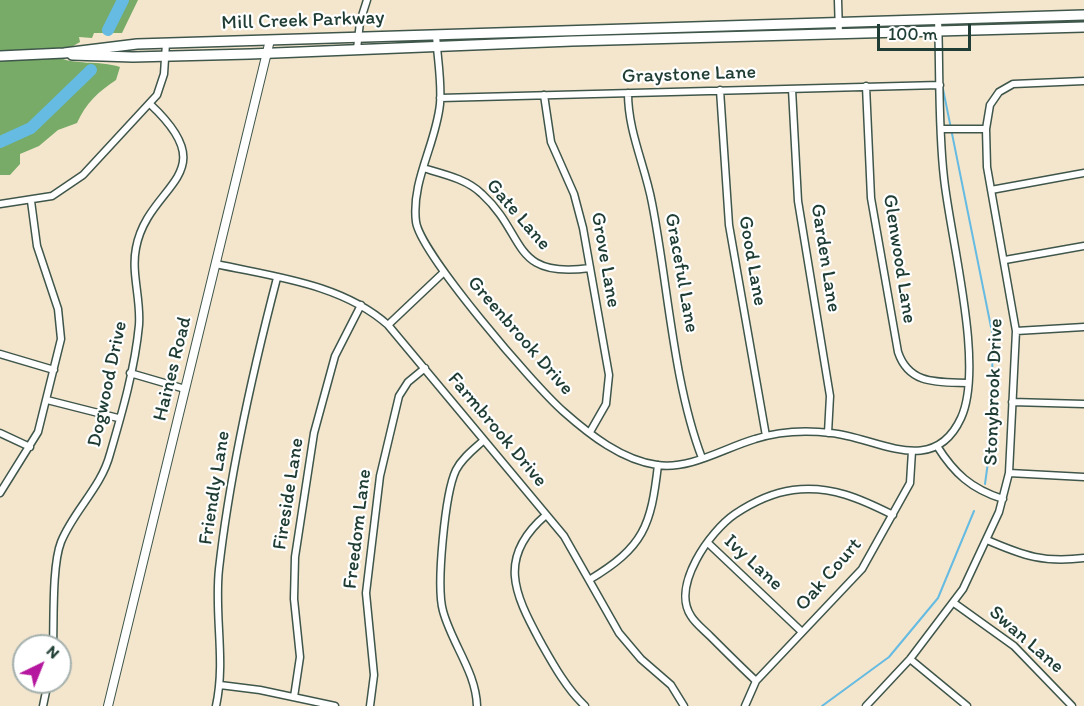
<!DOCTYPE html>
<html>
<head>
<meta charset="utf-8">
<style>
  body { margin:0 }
  #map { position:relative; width:1084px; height:706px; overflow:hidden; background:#f4e5cd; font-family:Itim,sans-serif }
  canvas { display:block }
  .north { position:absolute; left:12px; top:634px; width:60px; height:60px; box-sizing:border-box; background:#fff; border:2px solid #a5b1ae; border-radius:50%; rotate:43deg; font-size:16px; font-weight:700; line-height:24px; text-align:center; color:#1f3d34 }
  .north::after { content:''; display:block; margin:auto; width:21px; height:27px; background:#b5179e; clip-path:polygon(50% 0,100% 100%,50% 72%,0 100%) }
  .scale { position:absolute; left:877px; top:24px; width:94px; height:27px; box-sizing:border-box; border:3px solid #1f3d34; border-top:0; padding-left:8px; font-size:18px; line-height:21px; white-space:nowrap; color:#1f3d34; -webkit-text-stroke:4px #fff; paint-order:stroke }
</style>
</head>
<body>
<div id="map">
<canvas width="1084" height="706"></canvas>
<div class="north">N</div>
<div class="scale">100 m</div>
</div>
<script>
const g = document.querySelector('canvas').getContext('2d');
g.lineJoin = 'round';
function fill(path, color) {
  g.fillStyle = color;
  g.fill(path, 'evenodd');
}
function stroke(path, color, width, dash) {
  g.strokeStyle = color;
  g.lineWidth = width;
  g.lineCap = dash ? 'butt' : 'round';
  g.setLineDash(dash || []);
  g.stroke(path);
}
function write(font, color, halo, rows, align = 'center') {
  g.font = font + ' Itim,sans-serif';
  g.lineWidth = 4.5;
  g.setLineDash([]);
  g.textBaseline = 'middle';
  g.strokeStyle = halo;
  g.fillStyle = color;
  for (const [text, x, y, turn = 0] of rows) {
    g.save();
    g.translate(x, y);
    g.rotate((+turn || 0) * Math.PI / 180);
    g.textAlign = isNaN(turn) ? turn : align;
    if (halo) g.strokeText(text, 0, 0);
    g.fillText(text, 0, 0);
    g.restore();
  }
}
fill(new Path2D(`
  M0 0H138L122 33H94L92 38 79 37 80 42 56 56C74 66 99 60 120 67L116 80C98 92 86 103 77 123L58 130 39 146 20 154V164L10 175H0Z`), '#77ab67');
stroke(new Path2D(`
  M942 84 992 332 993 425 985 484
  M822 706 889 657 938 598 974 511`), '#65bbe1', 2);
stroke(new Path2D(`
  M108 30 123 0
  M0 142 31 128 91 70`), '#65bbe1', 12);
const minor = new Path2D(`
  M838 0 839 34
  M436 34C437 56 442 81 440 104 436 144 411 181 416 222 421 254 535 387 564 412 590 435 622 460 657 465 690 470 724 448 755 439 780 431 805 430 831 433 876 437 933 479 961 418 985 366 950 237 944 178 938 126 940 72 938 19
  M357 49 360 22 367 0
  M866 86 871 198 898 352C909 385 938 382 967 383
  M792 89 798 201 830 396 828 433
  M720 90 729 225 766 436
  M628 93C628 132 645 165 652 203 668 284 673 382 702 458
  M544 95 551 142 574 194 583 228 609 375 606 404 590 432
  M440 98 940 85
  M941 129H986
  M423 168C443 174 467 179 482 194 527 235 510 279 590 268
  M991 190 1084 173
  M0 204 52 196 83 175 157 95 164 74 166 43
  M1005 260 1084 246
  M216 264C275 277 342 284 388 325L564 536 619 633 641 659 671 685 684 706
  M388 325 444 272
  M1016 331 1084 327
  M0 354 54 370
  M130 373 185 389
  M47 400 118 418
  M1012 402 1084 404
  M0 433 30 447
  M937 446C954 473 971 489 1003 499
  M1009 473 1084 477
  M0 493 38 432 61 339 58 309 37 246 31 201
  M546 515C497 557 514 593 540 641 553 664 566 688 585 706
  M987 540C1024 556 1044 563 1084 558
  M708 543 802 632
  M589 580C644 547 651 526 658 465
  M954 603 1014 646 1072 706
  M53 646C54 619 52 565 61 542 74 510 101 488 110 454 122 413 135 368 139 325 141 299 131 273 136 248 148 183 227 176 150 104
  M910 659 967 706
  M756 681C740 666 725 651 710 636 704 630 695 623 691 616 671 586 710 531 735 514 753 502 771 493 793 490 831 485 861 499 893 515
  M220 685 260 690 335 706
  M294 697 300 657 294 599 295 557 314 433 335 356 361 305
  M43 706 48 682
  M216 706C226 660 214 615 219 569 230 471 252 374 277 278
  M370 706 374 675 366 593 380 476 399 396 408 382 425 368
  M477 706C476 672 452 644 443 611 436 586 445 493 456 470 462 458 474 449 484 440
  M745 706 756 681 862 569 910 483 912 451
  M866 706 910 659 963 589 999 512 1009 473 1016 331 987 167 986 129 990 105 999 92 1013 84 1084 81`);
const tertiary = new Path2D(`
  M108 706 270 40`);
const secondary = new Path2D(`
  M72 55 133 57 250 54 572 41 1084 27
  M0 56 64 53 137 44 1084 15`);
stroke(minor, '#3f564b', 9);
stroke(tertiary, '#3f564b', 10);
stroke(secondary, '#3f564b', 12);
stroke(minor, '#fff', 6);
stroke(tertiary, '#fff', 8);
stroke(secondary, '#fff', 9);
write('20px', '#1f3d34', '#fff', [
  ["Mill Creek Parkway",303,21,-2],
  ["Graystone Lane",689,75,-2],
  ["Gate Lane",518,215,49],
  ["Garden Lane",825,258,81],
  ["Glenwood Lane",899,259,81],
  ["Grove Lane",605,260,80],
  ["Good Lane",752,261,80],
  ["Graceful Lane",681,273,80],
  ["Greenbrook Drive",520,336,49],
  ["Haines Road",173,369,-76],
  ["Dogwood Drive",108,384,-78],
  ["Stonybrook Drive",994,392,-88],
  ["Farmbrook Drive",497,430,50],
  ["Friendly Lane",215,488,-81],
  ["Fireside Lane",289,494,-81],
  ["Freedom Lane",358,529,-83],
  ["Ivy Lane",753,563,43],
  ["Oak Court",829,575,-49],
  ["Swan Lane",1026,640,41]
]);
</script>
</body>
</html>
